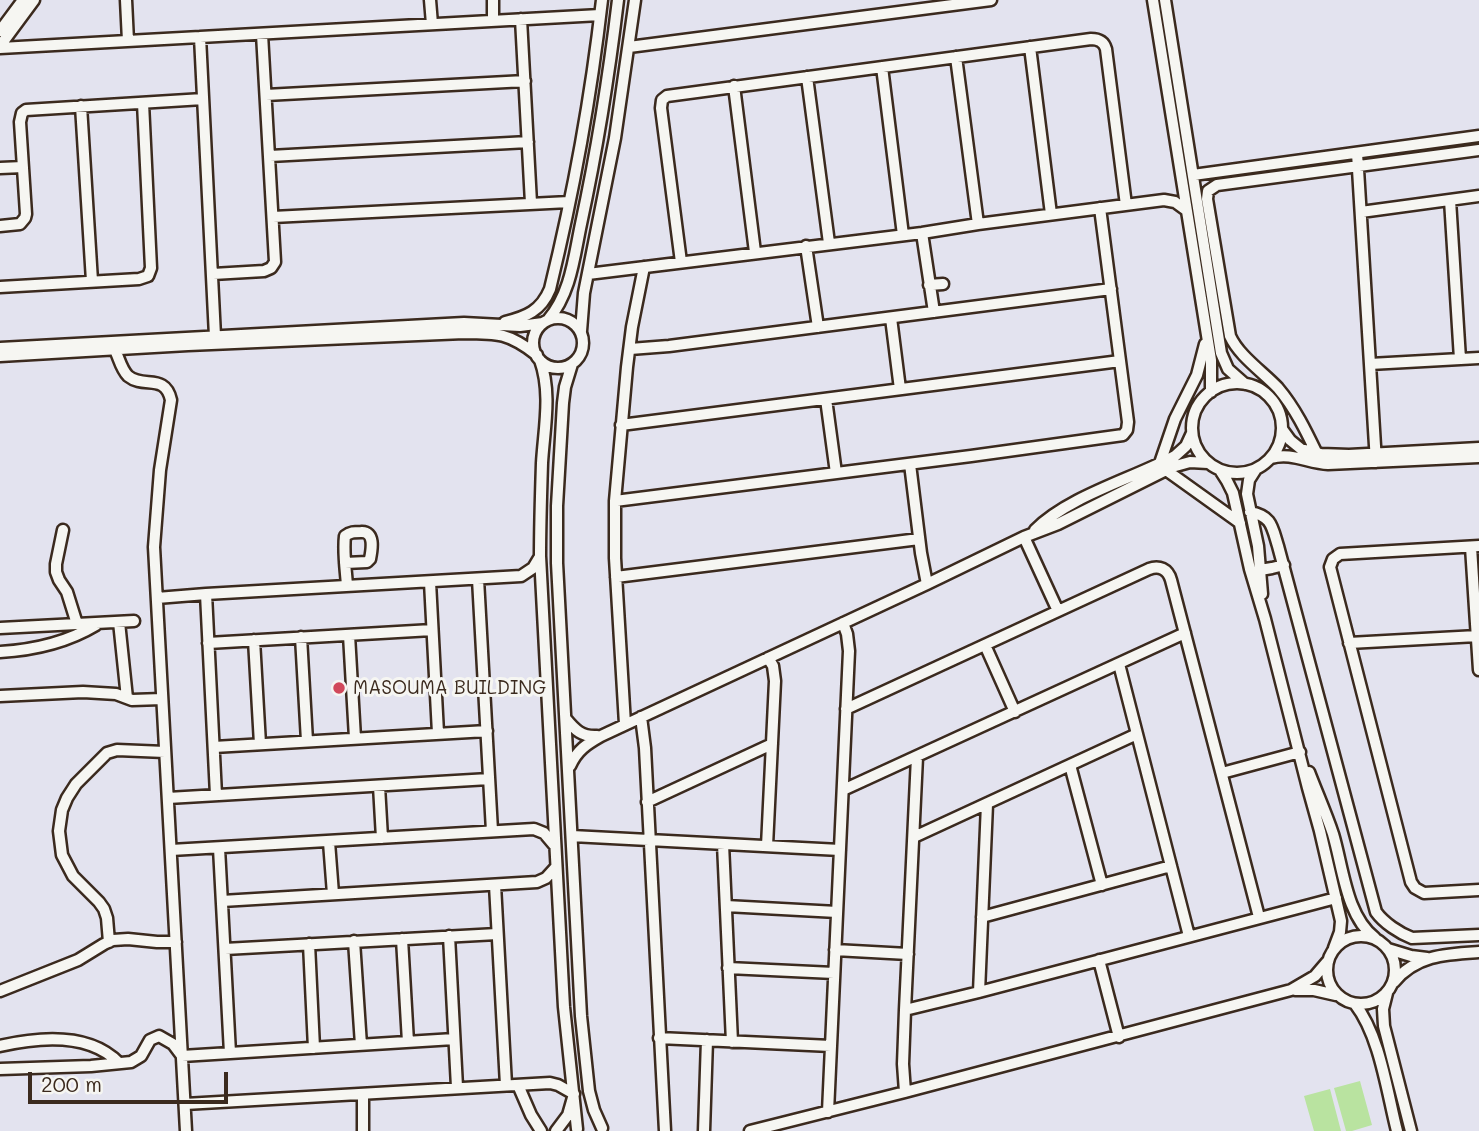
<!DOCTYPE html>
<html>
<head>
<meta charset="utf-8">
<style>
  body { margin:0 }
  #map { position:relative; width:1479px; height:1131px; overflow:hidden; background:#e3e3ef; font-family:Mali,sans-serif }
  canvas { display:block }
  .scale { position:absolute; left:28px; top:1072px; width:200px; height:32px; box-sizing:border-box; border:4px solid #3b2a1e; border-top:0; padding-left:9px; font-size:21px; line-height:24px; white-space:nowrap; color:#3b2a1e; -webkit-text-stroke:5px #f6f6f2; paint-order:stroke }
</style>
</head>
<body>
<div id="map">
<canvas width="1479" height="1131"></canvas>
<div class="scale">200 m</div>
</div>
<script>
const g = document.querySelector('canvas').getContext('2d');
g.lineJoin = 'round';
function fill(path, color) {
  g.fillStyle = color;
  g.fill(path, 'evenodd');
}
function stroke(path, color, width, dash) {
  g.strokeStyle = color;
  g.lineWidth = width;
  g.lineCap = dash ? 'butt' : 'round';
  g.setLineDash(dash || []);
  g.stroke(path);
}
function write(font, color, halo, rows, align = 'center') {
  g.font = font + ' Mali,sans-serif';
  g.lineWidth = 6;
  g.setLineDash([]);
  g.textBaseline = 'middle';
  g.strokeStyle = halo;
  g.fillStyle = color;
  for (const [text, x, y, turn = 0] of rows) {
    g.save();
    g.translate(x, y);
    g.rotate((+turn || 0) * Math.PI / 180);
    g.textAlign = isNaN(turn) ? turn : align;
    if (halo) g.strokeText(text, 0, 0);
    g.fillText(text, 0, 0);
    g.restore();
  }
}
fill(new Path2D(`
  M1360 1081 1372 1125 1352 1131H1346L1334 1088Z
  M1330 1089 1341 1131H1314L1304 1096Z`), '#b9e3a0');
const minor = new Path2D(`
  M126 0 128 41
  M430 0 432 24
  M493 0V21
  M1153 0 1211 360V392
  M1165 0 1221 353 1228 369 1245 384
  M521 19 531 203
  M0 31 23 0
  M200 37 215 336
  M0 46 34 0
  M629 47 991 0
  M1030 47 1051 214
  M0 48 600 15
  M956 57 978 224
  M882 67 903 235
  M807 77 829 243
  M734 86 755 252
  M266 95 525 81
  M81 106 92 281
  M1357 153 1376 462
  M270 156 528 142
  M0 168 23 167
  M1193 175 1479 136
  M1450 200 1460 359
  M1361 212 1479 196
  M273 217 569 202
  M0 226 20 224 25 218 26 214 20 122 22 113 26 110 203 99
  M922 233 934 312
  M806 246 818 327
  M681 262 661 108 662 100 667 96 1091 39C1099 39 1104 42 1106 49L1126 205
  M213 274 264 271 271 268 275 262 262 34
  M588 274 922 233 978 224 1164 200 1175 202 1186 210
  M929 285 943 284
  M0 287 139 279 148 276 151 268 143 103
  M891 318 900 389
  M533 343a25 25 0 1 1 50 0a25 25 0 1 1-50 0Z
  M548 320C571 293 574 257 581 224 597 150 609 75 618 0
  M505 322C526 317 541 311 550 289 573 195 591 97 602 0
  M581 331 584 293 615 138 635 0
  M0 348 464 323 520 326 543 323
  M630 349 669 346 1111 289
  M115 350C119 358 121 369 128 376 144 389 165 373 171 400L160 470 154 547 186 1131
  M0 356 188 345 464 333C498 333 509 333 537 355
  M540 360C552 393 544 429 542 463 541 494 540 525 540 556L564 1007 577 1129
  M572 364 565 387 563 403 557 506V563L581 1016 589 1091 594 1110 602 1128
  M1370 364 1479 358
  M1192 428a45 45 0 1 1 90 0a45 45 0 1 1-90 0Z
  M826 399 836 473
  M621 425 1120 361
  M1282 429 1290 440 1301 449 1321 454 1349 455 1479 448
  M1317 454C1306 431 1295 408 1278 388 1263 372 1239 356 1230 336L1207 199 1208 191 1217 185 1479 150
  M1271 458C1291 452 1308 463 1328 464L1479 457
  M1160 463 1175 419 1197 375 1205 344
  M910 464 921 553 927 584
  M1256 469 1249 480 1247 494 1258 546 1262 594
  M1166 470 1240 523
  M1220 470 1227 481 1233 493 1250 569 1265 619 1308 788 1320 831 1341 921 1340 932 1334 948
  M615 501 971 456 1123 435 1127 430 1128 422 1100 208
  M1250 512C1272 516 1272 527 1278 546L1376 912C1384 923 1399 933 1412 938L1479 935
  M63 530 56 564V572L59 580 67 592 77 624
  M1035 530C1069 496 1132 479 1175 456L1186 446 1192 433
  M1024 537 1058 611
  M1479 546 1340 554 1333 559 1330 567 1411 882 1415 888 1424 893 1479 890
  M1471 547 1479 670
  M345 563 367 562 370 559C372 549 375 531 361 532 354 532 350 532 345 536 343 552 346 570 347 586
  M1260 570 1272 568 1284 565
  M616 577 919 539
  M478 579 492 831
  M430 582 438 733
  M206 594 216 795
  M157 598 206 594 521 576 533 568 539 558
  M119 622 127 698
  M0 628 134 621
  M349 635 355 738
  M301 637 307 741
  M254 640 260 744
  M208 643 432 630
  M1349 643 1477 636
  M985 645 1015 712
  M0 652C34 650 66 643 96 625
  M1119 664 1189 936
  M0 696 83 692 116 694 132 700 162 699
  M846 709 1149 569C1159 565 1168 569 1171 580L1259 917
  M641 717 645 748 665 1131
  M566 719C575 730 582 737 597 736
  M625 724 615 558V501L627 367 632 327 644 267
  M214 747 487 731
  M1070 765 1102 885
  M570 766C577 750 587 744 601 736L927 584 1024 537 1058 524 1172 467 1190 462 1208 463
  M1309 772C1317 793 1326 813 1333 834 1343 867 1346 916 1375 938
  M1222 773 1300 752
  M379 786 382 838
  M843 790 1185 633
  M168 798 489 779
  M647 802 772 744
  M572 836 840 850
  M914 837 1137 734
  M329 842 333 894
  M723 844 732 1042
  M767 846 775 681 773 666 768 658
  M219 848 230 1053
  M171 850 534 829 544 833 555 846
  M495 885 506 1085
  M222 901 537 882 546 878 556 867
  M726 906 837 912
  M982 917 1171 866
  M1327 970a34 34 0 1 1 68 0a34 34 0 1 1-68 0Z
  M449 936 457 1087
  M402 939 408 1042
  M354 941 361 1045
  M109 942 107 918 104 909 99 902 73 876 62 855 59 831 62 810 67 798 76 784 107 753 117 750 165 752
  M309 944 314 1048
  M225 949 497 934
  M1388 949 1411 956 1427 958
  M835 950 908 954
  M1099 960 1119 1037
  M728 968 834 973
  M1394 982C1416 955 1446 954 1479 952
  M1295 990H1314L1336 995
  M0 991 78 960 104 944 113 940 128 939 157 942H176
  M979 992 987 804
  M1387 993 1383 1009 1384 1026 1411 1131
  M1355 1004C1380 1036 1387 1092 1397 1131
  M905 1010 979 992 1336 898
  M659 1038 831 1046
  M0 1046C39 1037 89 1032 119 1063
  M0 1069 91 1066 131 1062 141 1056 150 1040 159 1036 173 1044 182 1056 454 1039
  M518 1085 531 1115 541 1131
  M905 1092 903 1064 905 1010 917 757
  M363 1094V1131
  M185 1104 550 1083 558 1085 574 1094 568 1115 556 1131
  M828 1112 849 651 847 634 843 623
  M704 1131 707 1040
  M750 1131 905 1092 1291 990 1315 976 1327 962`);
stroke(minor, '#3b2a1e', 15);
stroke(minor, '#f6f6f2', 10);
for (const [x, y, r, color] of [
  [339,688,7,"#d1495b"]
]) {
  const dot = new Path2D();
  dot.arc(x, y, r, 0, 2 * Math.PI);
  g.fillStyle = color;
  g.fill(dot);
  stroke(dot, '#f6f6f2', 2.5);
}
write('19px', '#3b2a1e', '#f6f6f2', [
  ["MASOUMA BUILDING",353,688]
], 'left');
</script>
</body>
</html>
